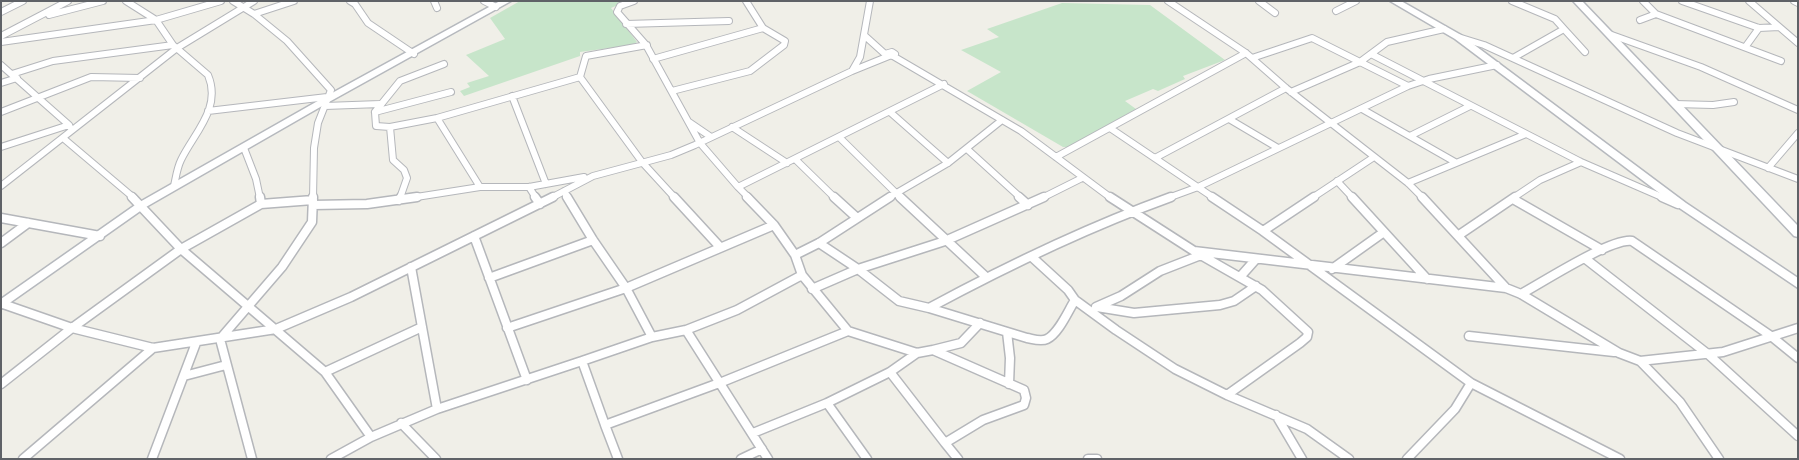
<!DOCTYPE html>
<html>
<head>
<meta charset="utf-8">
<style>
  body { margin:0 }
  #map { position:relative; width:1799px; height:460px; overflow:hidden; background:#f0efe8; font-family:"Varela Round",sans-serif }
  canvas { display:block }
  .frame { position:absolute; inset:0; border:2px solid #5f6267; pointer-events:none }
</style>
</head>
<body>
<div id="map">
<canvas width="1799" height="460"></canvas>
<div class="frame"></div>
</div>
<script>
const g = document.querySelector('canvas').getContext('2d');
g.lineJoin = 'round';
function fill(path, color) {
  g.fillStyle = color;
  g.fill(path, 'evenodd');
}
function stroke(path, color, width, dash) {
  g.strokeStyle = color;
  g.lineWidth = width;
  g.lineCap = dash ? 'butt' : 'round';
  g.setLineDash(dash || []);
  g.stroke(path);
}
fill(new Path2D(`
  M520 1H627L611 8 637 42 632 45 580 52V56L464 96 460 91 470 87 467 83 489 76 466 55 505 39 490 18Z
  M1062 3 1150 5 1225 60 1183 76 1185 79 1158 91 1153 89 1125 101 1136 109 1069 147H1063L967 91 1001 72 961 50 999 37 987 29Z`), '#c7e5ca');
const streetFar1 = new Path2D(`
  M126 1 156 20 173 45 208 75C222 108 194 133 181 160 177 168 176 177 174 186
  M233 1 254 14 287 41 331 90 318 123 314 148 313 198
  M350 1 355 4 368 23 414 54
  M434 1 437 8
  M484 1 496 7
  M634 1 620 6 617 12 646 45 700 143 738 187 944 84
  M1168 1 1246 53 1286 88 1408 183 1423 198
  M1259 1 1275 13
  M1512 1 1555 19 1564 29
  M1643 1 1656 14 1781 61
  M1682 1 1759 28 1779 27
  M1749 1 1798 43
  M1794 1 1798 3
  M1336 11 1356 1
  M1 12 23 1
  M254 14 294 1
  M49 15 103 1
  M1640 20 1656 14
  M626 24 729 21
  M1609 34 1701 67 1798 110
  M1 36 68 1
  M865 36 885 54
  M1458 37 1484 45 1677 133 1798 179
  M1 42 156 20 221 1
  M647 45 586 56 580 77 642 162 675 198
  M1746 46 1759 28
  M892 52 895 54 893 56 885 54Z
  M1371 54 1581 162 1664 198
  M893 56 1021 131 1111 198
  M1252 58 1312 38 1408 86
  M1513 58 1564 29 1585 52
  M653 59 763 28
  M444 64 400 81 375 112 451 92
  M1 65 69 125
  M852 71 889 56
  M12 74 53 61 173 45
  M580 77 437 118 480 187H529L584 177
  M1 83 17 78
  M672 91 750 71 784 45 785 41 763 28 746 1
  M1291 92 1360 62 1387 42 1444 29
  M512 96 546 184
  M1675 104 1713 105 1734 102
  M325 106 380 104
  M1362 109 1455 162
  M208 111 327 97
  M1 112 91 77 140 78
  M375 112 376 126 390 127 393 160 404 170 407 178 400 198
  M890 112 948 163
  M1229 119 1278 148
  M689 122 711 137
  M390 127 437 118
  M732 127 787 163
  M1110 128 1214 198
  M1410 136 1470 106
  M839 137 901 198
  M63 138 134 198
  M1 147 69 125 70 127
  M244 148 256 179 260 198
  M967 149 1021 198
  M1056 157 1246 53
  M1155 158 1286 88
  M795 159 835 198
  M1768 168 1798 133
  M1337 181 1353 198
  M1408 183 1526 134
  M1 186 177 48 254 1
  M529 187 536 198
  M738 187 749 198
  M564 191 568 198
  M410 198 480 187
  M551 198 593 176 671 155 695 145 852 71 860 57 870 1
  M888 198 948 163 1002 120
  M1042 198 1082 178
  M1168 198 1198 187 1408 86 1429 79 1497 65
  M1312 198 1374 157
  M1513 198 1540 180 1581 162`);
const street = new Path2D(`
  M132 197 181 249 325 372 371 437 437 409 582 361 605 425
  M260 197 261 204
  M535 197 540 204
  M674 197 720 247
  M747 197 774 225 795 255 802 275 848 331 917 353 933 350 1024 390 1026 398 1024 405 983 420 945 443 890 372
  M834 197 856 217
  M900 197 986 277
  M1019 197 1028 205
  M1110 197 1194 251 1506 288 1521 294 1619 353 1640 361 1680 402 1719 459
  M1212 197 1263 231
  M1314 197 1263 231 1471 383 1455 409 1407 459
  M1352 197 1427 279
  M1422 197 1506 288
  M1662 197 1678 204
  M1513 199 1602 250
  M399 200 401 197
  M313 205 367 204 417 197
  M1 218 100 236
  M1459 235 1515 197
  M474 236 527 380
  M1 243 28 223
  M819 243 858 269 945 241 1044 197
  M1199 254 1262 290 1308 332 1307 337 1300 343 1227 395 1307 429 1349 459
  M795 255 819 243 890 197
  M1033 258 1068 290 1075 300 1116 330 1175 369 1227 395
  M1587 260 1709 355 1798 436
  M411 267 437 409
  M1332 269 1384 232
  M1240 277 1256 259
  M489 278 593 240
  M812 289 858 269 899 301 929 308
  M1521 294C1543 282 1611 238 1632 241L1771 336 1798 358
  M1075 300C1068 311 1059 333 1047 339 1041 342 1033 339 1027 338L929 308C1007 266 1088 227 1171 197
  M3 304 72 328 153 348 276 329 351 297 553 197
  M1096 307 1121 296 1160 271 1201 255
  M1097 307 1134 313 1220 305 1234 301 1256 286
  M507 328 626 288 593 240 567 197
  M1007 332 1010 358 1009 384
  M1469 336 1614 352
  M652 337 626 288 774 225
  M933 350 961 343 980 323
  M582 361 652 337 686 330
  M1640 361 1723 352 1798 328
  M325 372 422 327
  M184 376 226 365
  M1471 383 1620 459
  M1 384 72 328 181 249 261 204 313 200
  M1276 415 1302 459
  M401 423 436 459
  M753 433 827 403
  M945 443 958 459
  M23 459 153 348
  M152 459 196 343
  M252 459 220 339 282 267 312 222 313 197
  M331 459 371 437
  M618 459 605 425 722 382 848 331
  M741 459 762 449
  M768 459 686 330 737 310 802 275
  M867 459 827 403 890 372 917 353
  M1088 459H1097`);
const secondary = new Path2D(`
  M500 1H511L329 102 146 207 1 309V299L138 203 323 98Z
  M1390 1H1401L1461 35 1686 203 1798 278V288L1678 207 1455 39Z
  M1573 1H1582L1798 226V237L1794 236Z`);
stroke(streetFar1, '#b5b7bb', 8);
stroke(street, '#b5b7bb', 11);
stroke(secondary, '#b6b9be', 3);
stroke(streetFar1, '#fff', 6);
stroke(street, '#fff', 8);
fill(secondary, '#fff');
</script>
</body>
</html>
